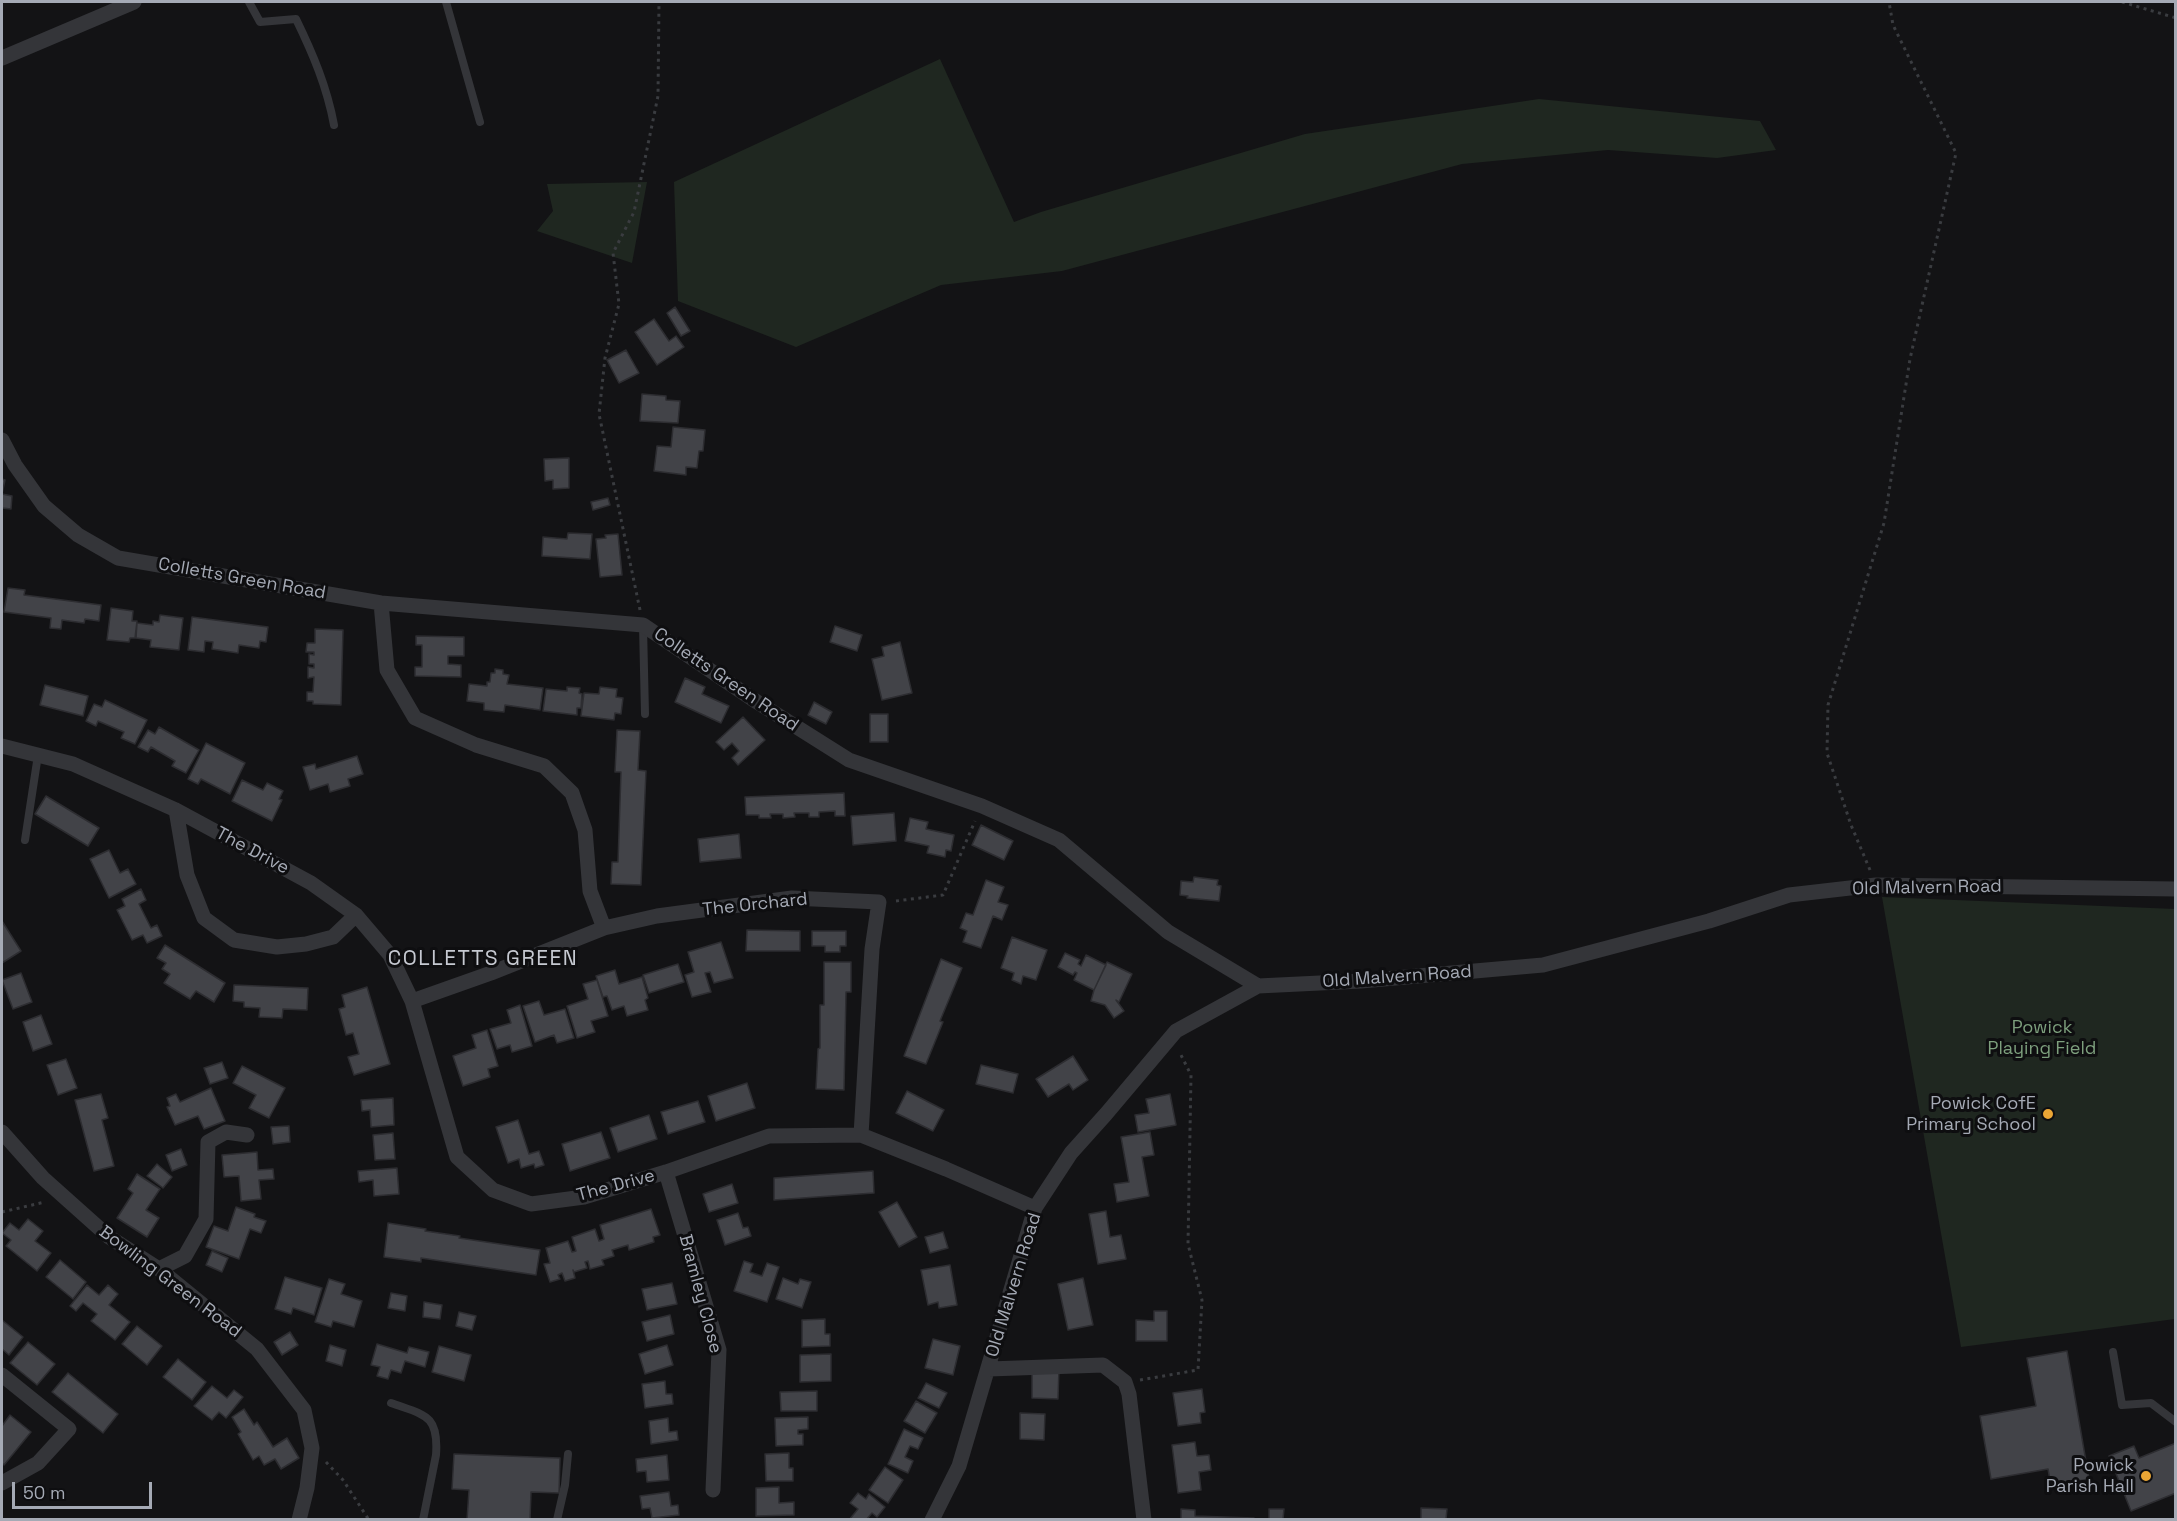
<!DOCTYPE html>
<html>
<head>
<meta charset="utf-8">
<style>
  body { margin:0 }
  #map { position:relative; width:2177px; height:1521px; overflow:hidden; background:#131315; font-family:"Space Grotesk",sans-serif }
  canvas { display:block }
  .frame { position:absolute; inset:0; border:3px solid #a5aab5; pointer-events:none }
  .scale { position:absolute; left:12px; top:1482px; width:140px; height:27px; box-sizing:border-box; border:3px solid #a5aab5; border-top:0; padding-left:8px; font-size:18px; line-height:21px; white-space:nowrap; color:#a5aab5; -webkit-text-stroke:4px #0e0e10; paint-order:stroke }
</style>
</head>
<body>
<div id="map">
<canvas width="2177" height="1521"></canvas>
<div class="frame"></div>
<div class="scale">50 m</div>
</div>
<script>
const g = document.querySelector('canvas').getContext('2d');
g.lineJoin = 'round';
function fill(path, color) {
  g.fillStyle = color;
  g.fill(path, 'evenodd');
}
function stroke(path, color, width, dash) {
  g.strokeStyle = color;
  g.lineWidth = width;
  g.lineCap = dash ? 'butt' : 'round';
  g.setLineDash(dash || []);
  g.stroke(path);
}
function write(font, color, halo, rows, align = 'center') {
  g.font = font + ' "Space Grotesk",sans-serif';
  g.lineWidth = 6;
  g.setLineDash([]);
  g.textBaseline = 'middle';
  g.strokeStyle = halo;
  g.fillStyle = color;
  for (const [text, x, y, turn = 0] of rows) {
    g.save();
    g.translate(x, y);
    g.rotate((+turn || 0) * Math.PI / 180);
    g.textAlign = isNaN(turn) ? turn : align;
    if (halo) g.strokeText(text, 0, 0);
    g.fillText(text, 0, 0);
    g.restore();
  }
}
fill(new Path2D(`
  M940 59 1014 222 1041 212 1305 134 1539 99 1760 121 1776 150 1717 158 1608 150 1462 164 1062 271 941 285 796 347 678 301 674 182Z
  M647 182 632 263 537 231 553 211 547 184Z
  M1882 897 2175 909V1319L1961 1347Z`), '#1f2720');
const building = new Path2D(`
  M675 307 690 331 681 336 667 313Z
  M654 319 669 341 676 336 684 347 657 365 635 332Z
  M626 350 639 373 619 383 607 360Z
  M642 394 666 396V400L680 401 678 423 640 421Z
  M673 427 705 430 703 451H699L697 468 686 467V475L654 471 657 446 671 447Z
  M569 458V488L553 489V480L545 481 544 459Z
  M2 479 5 480 2 494 12 496 11 509 2 508Z
  M608 498 610 505 593 510 591 502Z
  M568 533 592 534 590 559 542 556 543 537 567 539Z
  M618 534 622 575 600 577 596 539 606 538 605 535Z
  M8 588 25 590 24 595 101 605 99 621 85 619 84 623 62 620 61 629 50 628 51 618 4 612Z
  M111 608 133 611 132 621H137L135 638H130L129 642 107 640Z
  M160 615 183 618 179 650 150 647 151 640 136 638 137 623 153 625V621L159 622Z
  M192 617 268 627 266 642 260 641 259 648 239 645 238 653 212 649 213 642 205 641 204 652 188 650Z
  M835 626 862 635 857 651 830 642Z
  M315 629 343 630 341 705 313 704V701H307V692H313L314 677 308 678V667L314 668V664H309V654L314 655V652H306L307 643H315Z
  M416 636 464 637V656H448V664L461 665V677L415 676V667H422V645H416Z
  M900 642 912 693 882 700 872 659 884 656 882 647Z
  M495 669 503 670V674L509 675 507 684 543 688 540 710 505 705 504 712 484 710V703L467 701 469 684 487 686V682H490L491 673H495Z
  M685 678 705 687 702 694 729 706 721 723 675 702Z
  M45 685 88 696 83 716 40 705Z
  M567 687 580 688 579 693 582 694 581 708H577V715L543 711 546 689 567 691Z
  M600 687 617 689 616 697 623 698 621 714 615 713 614 720 581 716 584 693 599 694Z
  M105 700 147 720 135 744 121 738 124 732 98 721 96 726 86 721 94 704 102 707Z
  M814 702 832 712 826 724 808 715Z
  M870 714H888V742H870Z
  M743 717 765 740 738 765 732 758 739 751 732 743 724 750 716 742Z
  M159 727 199 750 186 773 172 766 175 761 151 747 148 752 138 747 148 730 155 734Z
  M617 730 640 731 638 770 646 771 641 885 611 884 612 862H618L621 772H615Z
  M206 743 245 763 230 794 201 779 198 784 188 779Z
  M357 756 363 774 348 779 350 786 330 792 328 784 310 790 303 767 315 764 316 769Z
  M242 780 263 790 267 783 283 791 279 799 282 800 272 821 232 801Z
  M844 793 845 816H835V811L819 812V817H809V813H794L795 817 783 818V814H770L771 818H759V815H746L745 797Z
  M46 796 99 828 88 846 35 814Z
  M894 813 896 841 853 845 851 816Z
  M910 818 928 822 926 829 954 835 951 851 946 850 945 857 927 853 929 846 905 841Z
  M981 825 1013 841 1004 860 972 845Z
  M739 834 741 858 700 862 698 839Z
  M109 850 120 873 128 869 136 884 109 898 90 859Z
  M1194 877 1218 880 1217 885 1221 886 1219 901 1187 898 1188 896 1180 895 1181 881 1193 882Z
  M986 880 1004 887 998 902 1008 905 1002 920 993 916 981 948 963 942 967 931 960 928 966 913 973 915Z
  M141 889 146 900 139 904 151 928 157 925 162 936 147 943 143 935 132 940 117 910 125 906 122 899Z
  M2 921 21 951 2 963Z
  M747 930 800 931V951H746Z
  M812 931H846V946H840V952H825V946H812Z
  M1012 937 1047 950 1036 980 1023 976 1021 984 1012 980 1014 973 1001 968Z
  M721 942 733 978 714 983 710 972 705 973 711 992 692 997 685 975 694 972 688 952Z
  M165 945 225 983 214 1002 196 991 190 999 164 983 170 974 162 969 166 963 157 958Z
  M1065 953 1080 960 1078 964 1081 966 1086 955 1106 965 1094 990 1074 980 1077 973 1075 972 1073 975 1058 967Z
  M941 959 962 968 940 1021 943 1022 926 1064 904 1056Z
  M824 962H851V992H846L844 1090 816 1089 818 1049 820 1048V1005H824Z
  M1107 962 1132 974 1119 1002 1116 1000 1124 1011 1114 1018 1105 1005 1091 1001 1094 990Z
  M678 964 684 982 649 993 643 975Z
  M615 970 619 984 642 977 648 998 645 1000 648 1010 627 1016 624 1006 612 1010 607 996 603 997 596 976Z
  M21 973 32 1002 13 1009 2 980Z
  M597 980 608 1016 591 1021 595 1032 577 1038 567 1006 588 999 583 984Z
  M234 985 308 988 307 1010 283 1009 282 1018 259 1017 260 1008 244 1007V1002L233 1001Z
  M367 987 390 1064 354 1075 348 1057 359 1054 353 1033 346 1035 339 1009 345 1007 342 995Z
  M539 1001 544 1015 565 1009 574 1038 557 1043 554 1035 535 1042 523 1006Z
  M520 1005 532 1046 512 1052 510 1045 497 1049 490 1029 511 1023 507 1010Z
  M41 1015 52 1044 33 1051 23 1022Z
  M487 1030 498 1066 488 1069 490 1077 463 1086 453 1056 476 1048 472 1035Z
  M1073 1056 1088 1080 1073 1090 1069 1084 1048 1097 1036 1079Z
  M66 1059 77 1088 58 1095 47 1065Z
  M222 1062 228 1078 210 1084 204 1068Z
  M981 1065 1018 1074 1013 1093 976 1084Z
  M242 1066 285 1088 269 1118 249 1108 256 1095 233 1083Z
  M747 1083 755 1108 716 1121 708 1096Z
  M211 1088 225 1121 204 1129 198 1116 175 1125 167 1107 170 1106 167 1098 176 1094 180 1102Z
  M907 1091 944 1110 933 1131 896 1113Z
  M101 1094 108 1118 102 1120 114 1166 94 1171 75 1100Z
  M1170 1094 1176 1125 1138 1132 1135 1115 1149 1113 1146 1099Z
  M393 1098 394 1125 371 1127 370 1110 362 1111 361 1100Z
  M698 1101 705 1122 668 1134 661 1112Z
  M649 1115 657 1139 618 1152 610 1128Z
  M518 1120 529 1154 539 1151 544 1165 535 1168 534 1164 521 1168 519 1159 508 1163 496 1127Z
  M289 1126 290 1142 273 1144 271 1127Z
  M601 1132 610 1158 570 1171 562 1144Z
  M1150 1132 1154 1155 1142 1157 1149 1196 1117 1202 1114 1184 1129 1182 1121 1137Z
  M393 1133 395 1159 375 1160 373 1135Z
  M181 1149 187 1165 172 1171 166 1155Z
  M257 1152 258 1170 273 1169 274 1179 259 1180 261 1199 241 1201 239 1176 224 1177 222 1155Z
  M157 1164 172 1177 163 1188 147 1176Z
  M397 1168 399 1194 374 1196 373 1180 359 1182 358 1171Z
  M873 1171 874 1193 774 1200V1178Z
  M137 1174 160 1189 146 1210 159 1218 147 1237 117 1218 133 1193 128 1189Z
  M732 1184 738 1203 709 1212 703 1194Z
  M897 1202 917 1237 899 1247 879 1212Z
  M236 1207 255 1214 254 1217 266 1221 261 1233 250 1229 239 1259 206 1247 214 1226 228 1231Z
  M651 1209 660 1235 653 1237 654 1242 629 1250 628 1245 612 1250 614 1256 602 1260 604 1265 590 1269 588 1261 585 1262 587 1268 574 1272 573 1270 575 1278 565 1281 562 1273 558 1275 560 1279 550 1282 544 1264 550 1263 546 1248 568 1241 572 1252 576 1251 572 1237 595 1229 599 1241 604 1239 600 1225Z
  M1106 1211 1110 1237 1121 1235 1126 1259 1098 1264 1089 1214Z
  M738 1213 743 1228 748 1227 751 1236 725 1245 717 1220Z
  M28 1219 43 1231 35 1241 51 1253 37 1271 6 1246 11 1240 2 1233 10 1223 19 1230Z
  M388 1223 426 1229 425 1231 460 1236 459 1238 540 1250 536 1275 421 1258V1262L384 1257Z
  M943 1232 948 1248 930 1253 925 1237Z
  M212 1251 228 1258 222 1272 206 1265Z
  M60 1260 86 1282 73 1299 46 1277Z
  M744 1261 753 1264 750 1272 762 1276 767 1263 779 1267 767 1302 734 1291Z
  M950 1265 957 1305 939 1308 938 1302 928 1305 921 1270Z
  M285 1277 322 1288 314 1315 293 1308 291 1314 275 1309Z
  M783 1278 798 1284 800 1279 811 1282 802 1308 776 1299Z
  M1083 1278 1093 1325 1068 1330 1058 1284Z
  M329 1279 345 1284 341 1294 362 1301 354 1327 333 1321 331 1327 315 1322Z
  M672 1283 677 1304 647 1310 642 1289Z
  M87 1285 99 1295 108 1285 118 1294 109 1305 130 1322 115 1340 91 1321 97 1314 83 1303 76 1311 70 1306Z
  M391 1293 407 1296 405 1311 388 1308Z
  M424 1302 442 1305 440 1319 423 1317Z
  M1154 1311H1167V1341H1136V1320L1154 1321Z
  M459 1312 476 1316 472 1330 456 1326Z
  M670 1315 674 1334 647 1341 642 1322Z
  M825 1319V1334H830V1346L802 1347V1320Z
  M2 1320 23 1337 9 1355 2 1349Z
  M137 1326 162 1346 147 1365 122 1344Z
  M290 1332 298 1345 282 1355 274 1342Z
  M933 1339 960 1346 953 1375 925 1368Z
  M28 1342 55 1364 37 1385 10 1363Z
  M377 1344 407 1353 409 1347 429 1352 425 1367 405 1361 401 1373 391 1370 388 1379 377 1376 380 1367 371 1365Z
  M330 1345 346 1350 342 1366 326 1361Z
  M667 1345 673 1365 645 1374 639 1354Z
  M439 1346 471 1355 464 1381 432 1372Z
  M2067 1351 2089 1479 2051 1486 2048 1469 1991 1479 1980 1416 2036 1406 2027 1358Z
  M831 1354V1381L800 1382V1355Z
  M178 1359 206 1382 192 1400 163 1377Z
  M1032 1368H1059L1058 1399 1032 1398Z
  M68 1373 118 1414 103 1433 52 1392Z
  M665 1381 666 1394H672L673 1404 645 1408 642 1384Z
  M926 1383 947 1393 939 1408 918 1398Z
  M212 1386 227 1398 234 1390 243 1397 226 1418 219 1412 212 1420 194 1406Z
  M1202 1389 1205 1412 1200 1413 1201 1423 1178 1426 1173 1393Z
  M817 1391V1411H781L780 1392Z
  M916 1401 937 1413 925 1433 904 1421Z
  M244 1409 254 1425 257 1422 273 1447 287 1438 299 1458 281 1469 275 1459 264 1465 259 1456 253 1460 238 1434 241 1432 232 1417Z
  M1020 1413 1045 1414 1044 1440 1020 1439Z
  M10 1415 31 1432 4 1465 2 1463V1426Z
  M808 1417V1429L798 1430V1434H803V1445L776 1446 775 1418Z
  M668 1418 669 1432 677 1431 678 1440 651 1444 649 1421Z
  M904 1429 923 1438 918 1449 910 1446 905 1457 913 1461 908 1473 888 1464Z
  M1195 1442 1197 1456 1209 1455 1211 1470 1199 1472 1201 1490 1178 1493 1172 1445Z
  M2176 1443V1493L2131 1511 2109 1456 2134 1446 2139 1458Z
  M789 1453V1468H793V1481H766L765 1454Z
  M454 1454 560 1458 559 1493 531 1492 530 1520H467L469 1490 452 1489Z
  M667 1455 669 1480 647 1482 646 1471 637 1472 636 1459Z
  M885 1467 903 1480 888 1503 869 1490Z
  M779 1487V1503L794 1502V1515L756 1516V1488Z
  M669 1492 671 1506 678 1505 679 1515 652 1518 650 1508 642 1509 640 1496Z
  M858 1493 866 1499 869 1494 885 1507 877 1517 872 1513 866 1520H849L858 1509 850 1503Z
  M1421 1508 1447 1509 1446 1519 1467 1520H1421Z
  M1181 1509 1195 1510V1516L1254 1518V1520H1181Z
  M1269 1509H1284L1283 1519 1305 1520H1269Z`);
fill(building, '#424348');
stroke(building, '#2d2d31', 1.5);
stroke(new Path2D(`
  M2122 2 2176 18
  M640 610 599 414 605 358 619 304 613 253 634 212 658 96 659 2
  M1870 870 1851 825 1827 753 1828 705 1884 523 1910 359 1956 153 1893 25 1889 2
  M896 901 943 895 975 821
  M2 1212 45 1202
  M1140 1380 1198 1370 1202 1300 1188 1244 1191 1075 1180 1053
  M326 1462 343 1480 369 1520`), '#3a3c40', 3, [3, 4.5]);
stroke(new Path2D(`
  M249 2 260 22 296 19C313 54 327 87 334 125
  M446 2 480 122
  M643 626 645 714
  M25 840 38 755
  M2113 1352 2122 1405 2151 1403 2176 1422
  M391 1403C424 1415 439 1414 436 1455L423 1520
  M557 1520 565 1485 568 1454`), '#343539', 8);
stroke(new Path2D(`
  M2 58 134 2
  M2 440 15 465 44 506 78 535 118 558 381 603 643 625 757 702 849 760 982 806 1059 840 1168 932 1258 986
  M381 603 387 670 415 718 476 745 544 766 572 793 585 830 590 891 604 928
  M2 746 73 764 176 810 311 883 356 915 390 955 412 1001 457 1157 493 1190 531 1204 584 1197 666 1172 769 1136 861 1135 946 1169 1035 1208
  M176 810 187 875 204 918 234 940 277 947 306 944 333 937 356 915
  M412 1001 491 973 604 928 657 916 792 898 879 902 872 949 861 1135
  M2 1132 43 1178 109 1237 159 1269 257 1349 304 1410 312 1448 307 1488 299 1520
  M666 1172 719 1350 713 1490
  M159 1269 185 1256 206 1219 208 1142 226 1132 247 1135
  M989 1369 1103 1365 1125 1382 1129 1394 1144 1520
  M2 1375 69 1429 38 1463 2 1483
  M932 1520 959 1466 1035 1208 1071 1153 1106 1114 1176 1031 1258 986 1361 981 1543 965 1709 921 1789 895 1876 885 2176 889`), '#343539', 15);
for (const [x, y, r, color] of [
  [2048,1114,6,"#eba635"],
  [2146,1476,6,"#eba635"]
]) {
  const dot = new Path2D();
  dot.arc(x, y, r, 0, 2 * Math.PI);
  g.fillStyle = color;
  g.fill(dot);
  stroke(dot, '#0e0e10', 2);
}
write('18px', '#a5aab5', '#0e0e10', [
  ["Colletts Green Road",242,579,10],
  ["Colletts Green Road",726,680,34],
  ["The Drive",252,851,28],
  ["Old Malvern Road",1927,888,-1],
  ["The Orchard",755,905,-6],
  ["Old Malvern Road",1397,977,-4],
  ["The Drive",616,1186,-15],
  ["Bowling Green Road",170,1282,37],
  ["Old Malvern Road",1014,1285,-73],
  ["Bramley Close",700,1294,75]
]);
write('18px', '#7d9f7d', '#0e0e10', [
  ["Powick",2042,1028],
  ["Playing Field",2042,1049]
]);
write('18px', '#a5aab5', '#0e0e10', [
  ["Powick CofE",2036,1104],
  ["Primary School",2036,1125],
  ["Powick",2134,1466],
  ["Parish Hall",2134,1487]
], 'right');
g.letterSpacing = '1.5px';
write('21px', '#c6c9d1', '#0e0e10', [
  ["COLLETTS GREEN",483,959]
]);
g.letterSpacing = '0px';
</script>
</body>
</html>
